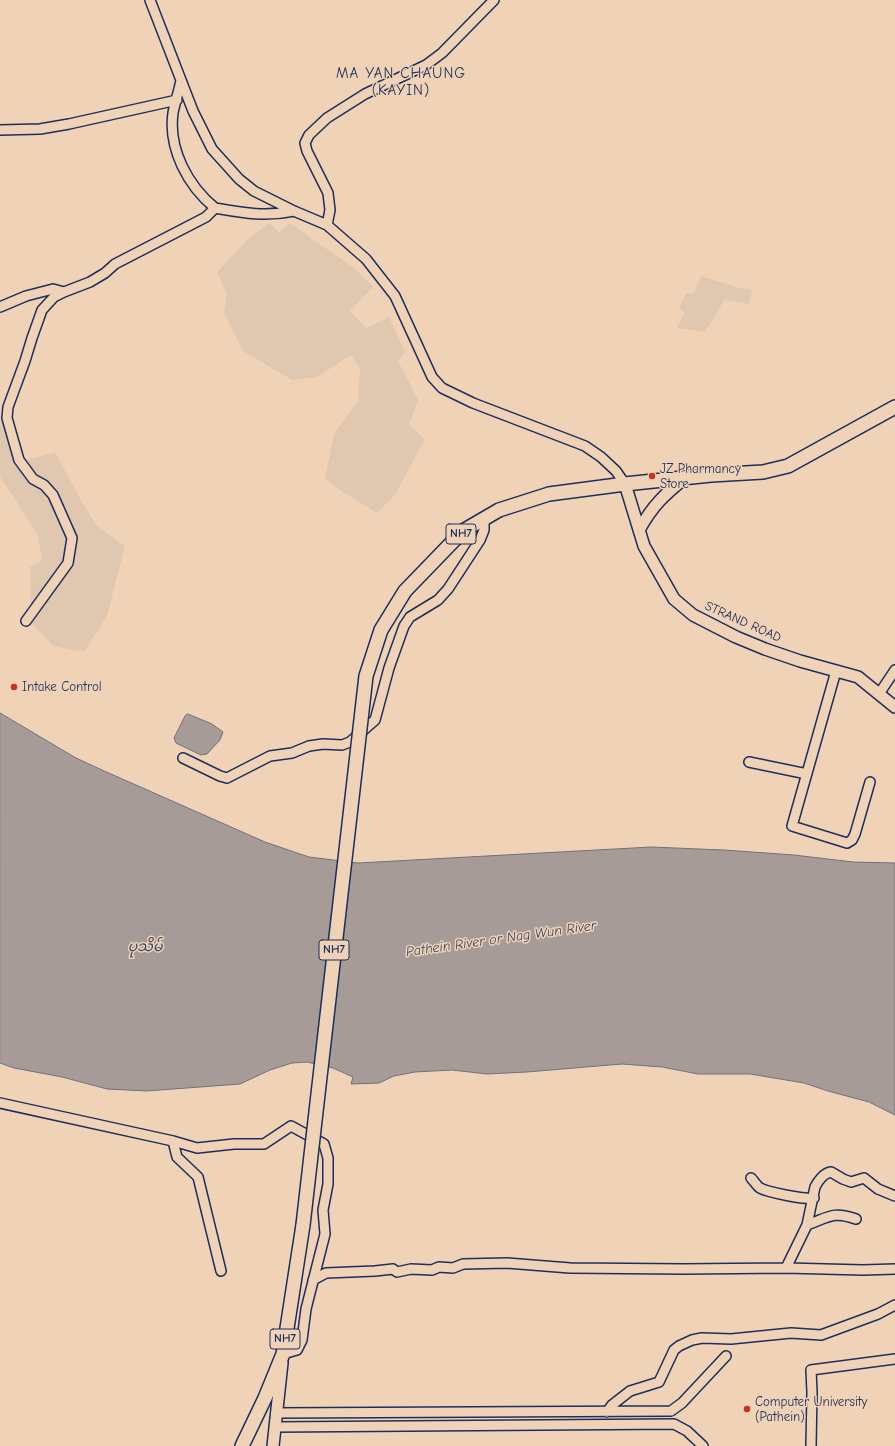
<!DOCTYPE html>
<html>
<head>
<meta charset="utf-8">
<style>
  body { margin:0 }
  canvas { display:block; background:#f0d3b6 }
</style>
</head>
<body>
<canvas width="895" height="1446"></canvas>
<script>
const g = document.querySelector('canvas').getContext('2d');
g.lineJoin = 'round';
function fill(path, color) {
  g.fillStyle = color;
  g.fill(path, 'evenodd');
}
function stroke(path, color, width, dash) {
  g.strokeStyle = color;
  g.lineWidth = width;
  g.lineCap = dash ? 'butt' : 'round';
  g.setLineDash(dash || []);
  g.stroke(path);
}
function write(font, color, halo, rows, align = 'center') {
  g.font = font + ' "Comic Neue","Noto Sans Myanmar",sans-serif';
  g.lineWidth = 3;
  g.setLineDash([]);
  g.textBaseline = 'middle';
  g.strokeStyle = halo;
  g.fillStyle = color;
  for (const [text, x, y, turn = 0] of rows) {
    g.save();
    g.translate(x, y);
    g.rotate((+turn || 0) * Math.PI / 180);
    g.textAlign = isNaN(turn) ? turn : align;
    if (halo) g.strokeText(text, 0, 0);
    g.fillText(text, 0, 0);
    g.restore();
  }
}
fill(new Path2D(`
  M269 223 279 232 290 223 355 269 373 287 350 311 366 328 389 317 405 352 398 361 418 400 409 425 425 439 395 495 377 513 340 490 325 478 334 434 358 401 360 369 351 355 317 377 292 380 243 351 224 312 227 295 217 272 249 238Z
  M701 276 739 288 752 290 749 304 724 300 713 320 705 332 677 328 685 312 679 309 686 293 693 294Z
  M11 419 24 461 55 452 82 502 96 525 125 546 107 616 84 652 53 646 30 621 31 580 30 567 42 560 38 536 13 496 0 477V421Z`), '#e0c7af');
const water = new Path2D(`
  M0 713 76 758 102 770 265 842 309 857 358 863 651 847 724 850 794 855 853 862 895 863V1115L869 1102 828 1091 804 1083 750 1074H698L662 1067 622 1064 527 1072 487 1074 452 1070 415 1072 394 1076 379 1083 351 1084 353 1077 333 1068 307 1062 292 1063 270 1070 240 1084 147 1091 107 1089 62 1077 14 1068 0 1063Z
  M188 714 212 724 223 732 220 740 207 754 201 755 176 743 174 738 185 716Z`);
fill(water, '#a79b98');
stroke(water, '#6f7081', 1);
const minor = new Path2D(`
  M150 0 193 111 212 149 239 179 254 191 294 211 327 225 366 259 395 296 432 377 442 388 473 403 585 446 601 457 616 471 625 484
  M181 80C179 91 175 102 173 113 168 149 188 186 215 208
  M0 130 40 129 69 124 177 100
  M327 225 330 210 328 193 307 151 305 143 309 135 327 118 365 94 426 65 442 53 494 0
  M0 307 26 296 53 289 64 292 90 282 105 273 115 264 206 217 215 208C244 213 265 217 294 211
  M26 621 68 563 72 538 53 495 44 485 33 479 19 460 7 418 8 407 25 361 32 338 42 310 54 297 64 292
  M836 671 792 826 847 843 852 840 855 834 870 782
  M879 694 895 670
  M183 758 220 776 227 778 270 756 292 753 309 746 323 744 342 745 350 742 375 720 389 668 404 626 410 617 438 600 448 589 480 540 484 530V518
  M749 762 807 774
  M0 1103 173 1141
  M751 1178C754 1181 757 1186 760 1188 767 1192 805 1200 814 1198
  M807 1225C829 1217 833 1211 856 1219
  M786 1268 807 1225 815 1187C818 1181 824 1173 831 1172L843 1179 851 1182 864 1178 878 1189 895 1196
  M221 1271 198 1177 177 1157 173 1141 197 1148 234 1144H264L291 1126 324 1144 328 1158V1184L323 1210 325 1234 306 1309 302 1340 297 1350 283 1354
  M313 1280 326 1273 375 1271 393 1269 397 1272 411 1269 432 1270 439 1267 453 1268 463 1264 507 1263 570 1268 683 1269 786 1268 863 1270 895 1269
  M607 1412 612 1405 630 1391 659 1382 674 1350 679 1346 692 1340 702 1338 731 1339 791 1333 821 1335 878 1314 895 1305
  M276 1413 671 1411 682 1403 726 1356
  M275 1427 674 1424 687 1431 703 1446
  M811 1446 812 1392 811 1370 895 1359`);
const major = new Path2D(`
  M625 484 644 546 674 599 693 615 736 637 765 649 800 661 858 677 895 707
  M639 530C653 505 664 495 686 477
  M273 1446 282 1363`);
const highway = new Path2D(`
  M366 676 381 630 405 591 463 531 499 510 549 494 625 484 711 475 763 472 788 466 895 407
  M242 1446 265 1398 283 1354 303 1225`);
stroke(minor, '#1b2f5e', 12);
stroke(major, '#1b2f5e', 14);
stroke(highway, '#1b2f5e', 16);
stroke(minor, '#f0d3b6', 9);
stroke(major, '#f0d3b6', 11);
stroke(highway, '#f0d3b6', 13);
const highwayBridge = new Path2D(`
  M303 1225 366 676`);
stroke(highwayBridge, '#1b2f5e', 16, []);
stroke(highwayBridge, '#f0d3b6', 13);
for (const [x, y, r, color] of [
  [652,476,4,"#c8321e"],
  [14,687,4,"#c8321e"],
  [747,1409,4,"#c8321e"]
]) {
  const dot = new Path2D();
  dot.arc(x, y, r, 0, 2 * Math.PI);
  g.fillStyle = color;
  g.fill(dot);
  stroke(dot, '#f0d3b6', 1.5);
}
for (const [x, y, w] of [
  [461,534,30],
  [334,950,30],
  [285,1339,30]
]) {
  const box = new Path2D();
  box.roundRect(x - w / 2, y - 10, w, 20, 3);
  g.fillStyle = '#f0d3b6';
  g.fill(box);
  stroke(box, '#1b2f5e', 1);
}
write('bold 12px', '#1b2f5e', null, [
  ["NH7",461,534],
  ["NH7",334,950],
  ["NH7",285,1339]
]);
write('13px', '#1b2f5e', '#f0d3b6', [
  ["JZ Pharmancy",660,469],
  ["Store",660,484],
  ["Intake Control",22,687],
  ["Computer University",755,1402],
  ["(Pathein)",755,1417]
], 'left');
write('13px', '#1b2f5e', '#f0d3b6', [
  ["STRAND ROAD",743,622,24]
]);
write('italic 14px', '#37456a', '#f0d3b6', [
  ["Pathein River or Nag Wun River",501,939,-8],
  ["ပုသိမ်",145,947]
]);
g.letterSpacing = '1px';
write('15px', '#1b2f5e', '#f0d3b6', [
  ["MA YAN CHAUNG",401,74],
  ["(KAYIN)",401,91]
]);
g.letterSpacing = '0px';
</script>
</body>
</html>
